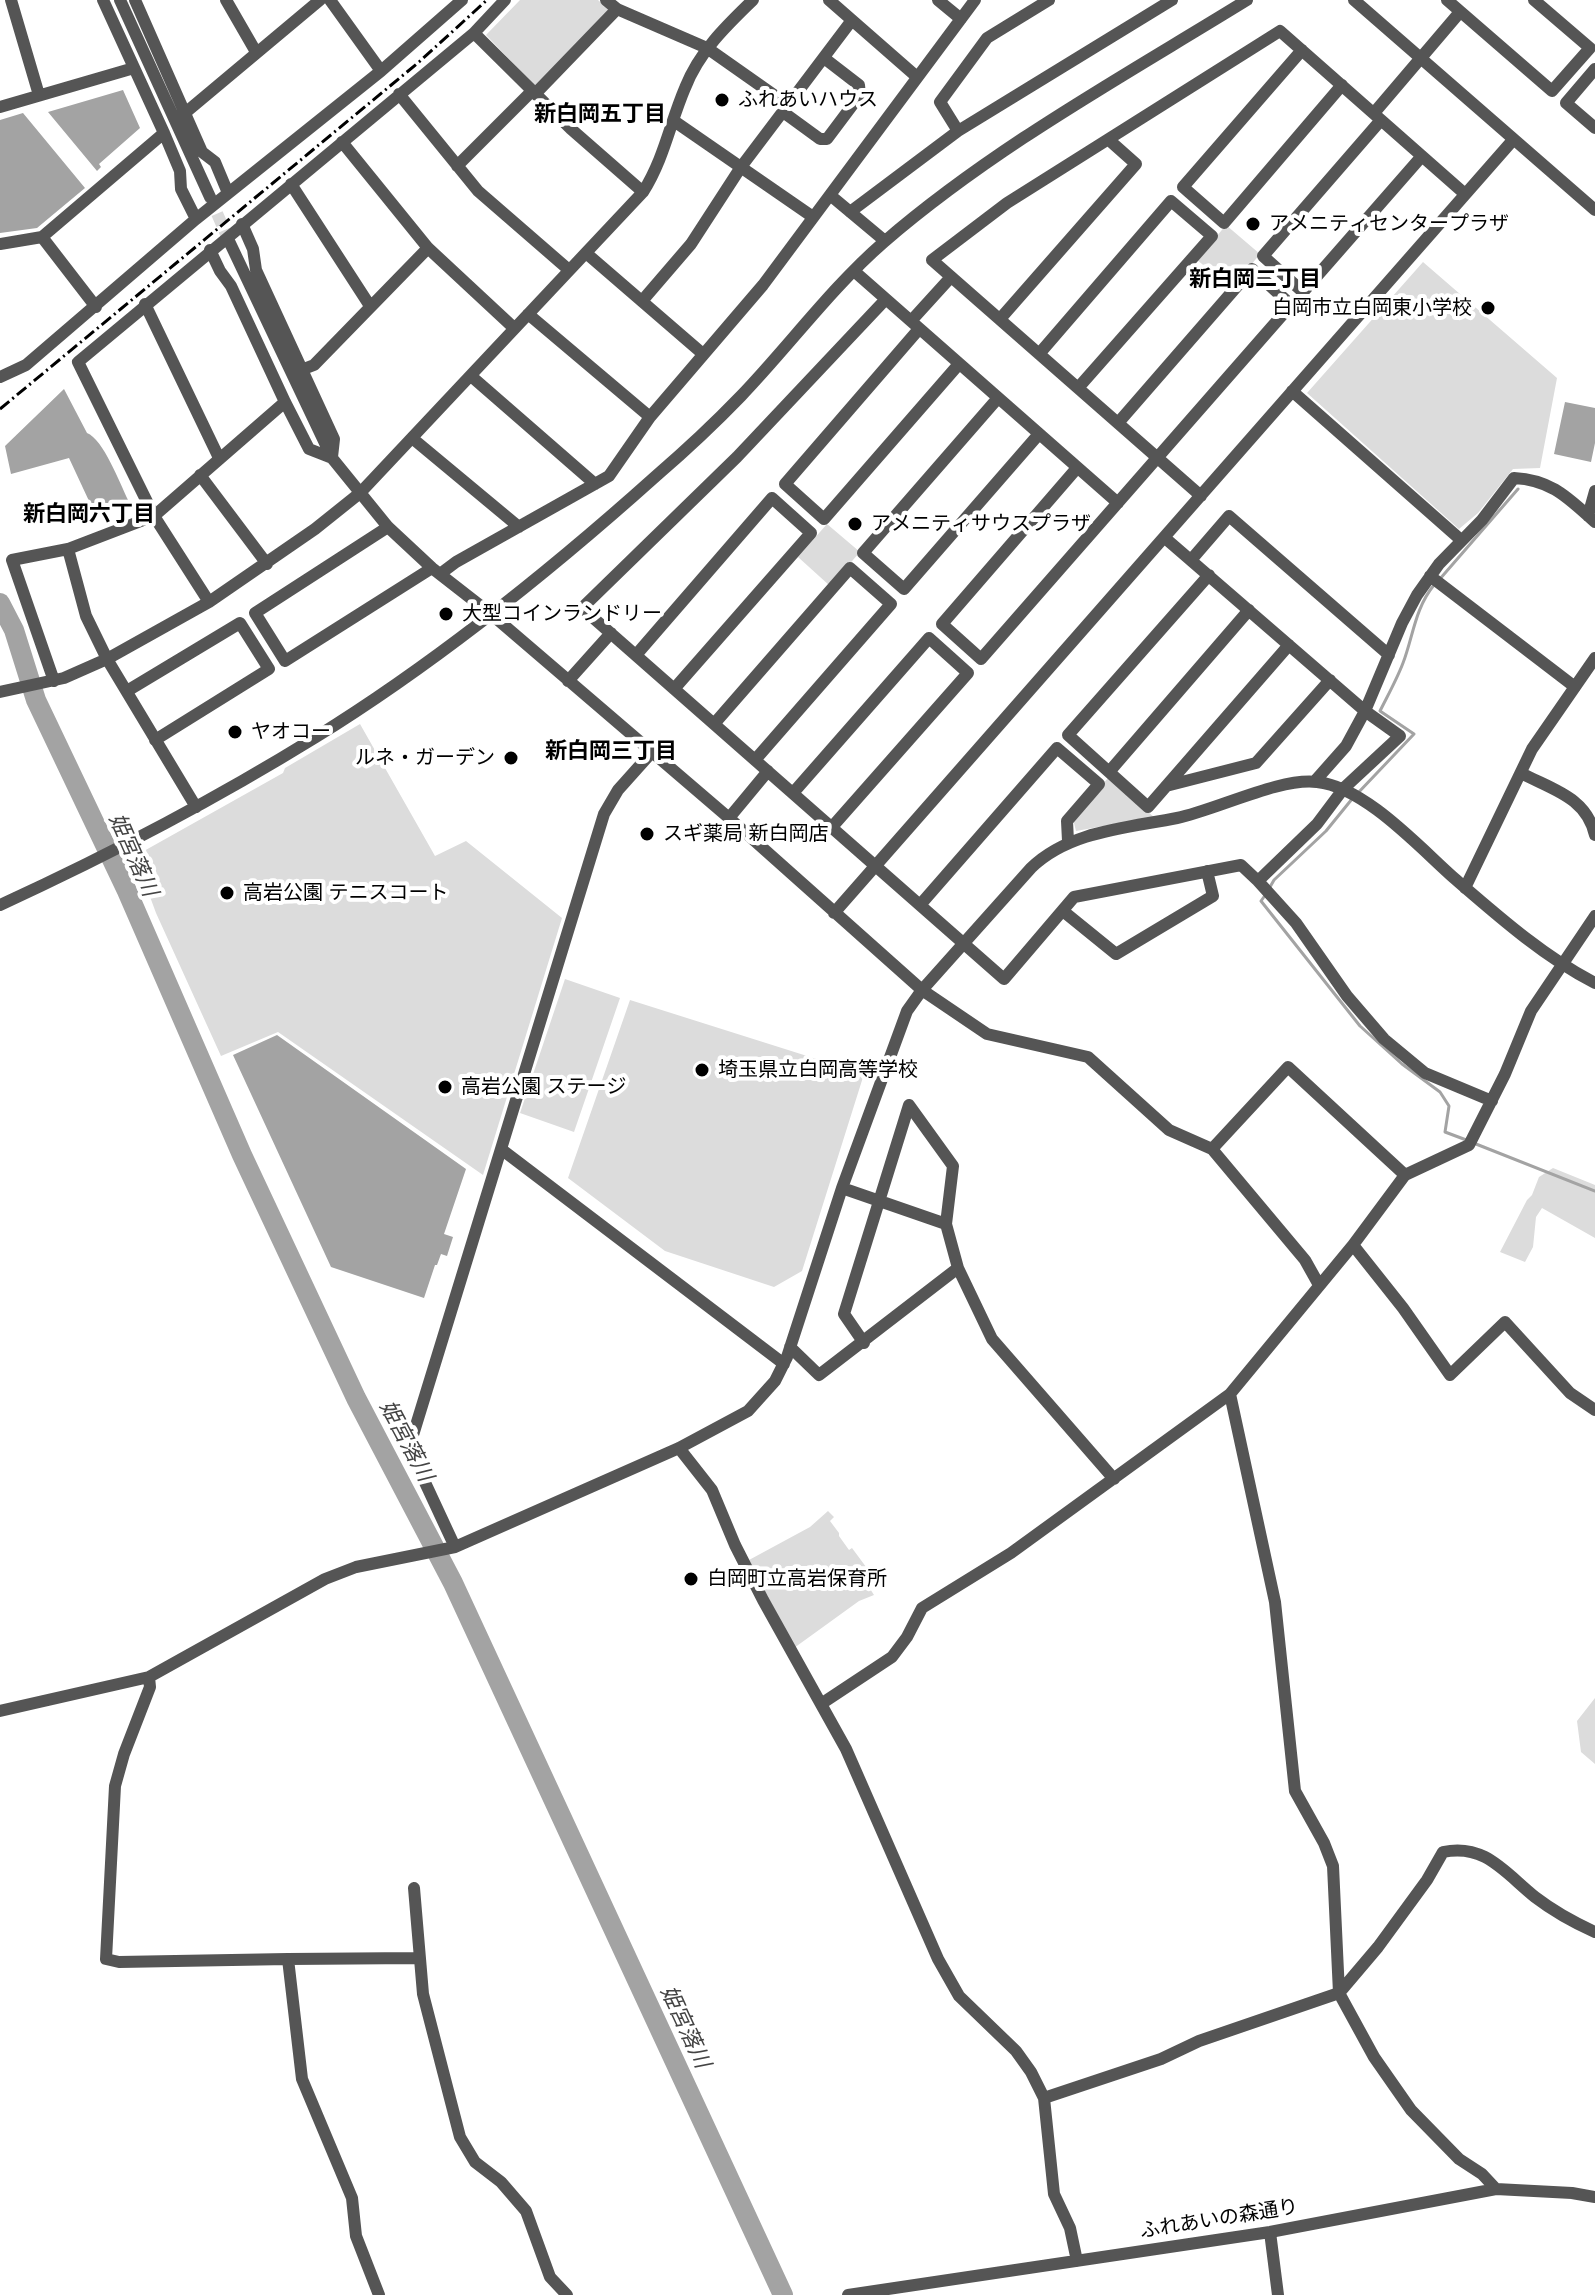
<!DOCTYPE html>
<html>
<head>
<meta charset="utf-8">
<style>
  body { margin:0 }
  canvas { display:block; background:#fff }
</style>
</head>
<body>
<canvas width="1595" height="2295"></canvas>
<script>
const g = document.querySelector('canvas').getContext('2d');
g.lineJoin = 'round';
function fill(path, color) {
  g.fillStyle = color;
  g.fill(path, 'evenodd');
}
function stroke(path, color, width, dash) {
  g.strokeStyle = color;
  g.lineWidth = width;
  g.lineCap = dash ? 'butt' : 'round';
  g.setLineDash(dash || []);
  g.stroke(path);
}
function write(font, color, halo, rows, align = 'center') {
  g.font = font + ' Inter,"Noto Sans JP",sans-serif';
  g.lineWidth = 8;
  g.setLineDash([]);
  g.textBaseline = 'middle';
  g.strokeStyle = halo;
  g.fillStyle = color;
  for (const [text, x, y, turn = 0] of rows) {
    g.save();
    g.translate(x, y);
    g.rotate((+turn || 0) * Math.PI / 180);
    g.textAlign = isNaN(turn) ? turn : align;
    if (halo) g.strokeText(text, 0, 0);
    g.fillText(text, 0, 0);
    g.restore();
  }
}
fill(new Path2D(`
  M520 0H598L610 11 536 87 486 35Z
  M1226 225 1260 254 1232 288 1197 260Z
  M1423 262 1557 378 1540 468 1513 469 1478 513 1459 529 1307 393Z
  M827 524 860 552 830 586 798 557Z
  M360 724 435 856 466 841 562 918 483 1175 278 1032 221 1056 156 913 135 856 283 773 285 768Z
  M1108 778 1154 817 1076 831 1073 819Z
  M565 979 620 998 574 1132 520 1113Z
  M630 1000 864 1074 802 1271 774 1287 665 1251 568 1178Z
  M1553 1168 1595 1185V1238L1542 1208 1536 1217 1533 1247 1525 1262 1500 1252 1527 1200 1532 1195 1539 1177Z
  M828 1511 834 1517 830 1521 839 1533V1536L849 1550 852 1548 872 1575 865 1581 874 1595 859 1601 794 1648 749 1560 810 1527Z
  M1595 1698V1764L1581 1752 1577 1721Z`), '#dcdcdc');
fill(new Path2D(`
  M123 90 140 128 99 164 101 167 97 171 48 112Z
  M23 113 85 188 37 228 0 233V120Z
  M64 389 87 433C103 439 120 483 128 500L127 502 96 516 69 458 11 474 5 446Z
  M1565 402 1595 408V443L1591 462 1554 454Z
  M277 1035 466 1169 444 1234 453 1237 447 1256 441 1254 437 1265H435L424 1298 331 1267 233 1055Z`), '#a3a3a3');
stroke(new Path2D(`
  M1439 580 1518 489
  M1357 794 1414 734 1380 711C1388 695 1397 679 1403 663 1413 637 1415 608 1434 585
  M1270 887 1274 880 1326 831 1352 799
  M1266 894 1261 901 1360 1026 1402 1064 1440 1092 1449 1106 1445 1132 1469 1141
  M1476 1144 1595 1191`), '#a3a3a3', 3);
stroke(new Path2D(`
  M0 603 14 630 36 700 127 891 242 1155 356 1398 453 1583 783 2295`), '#a3a3a3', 20);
stroke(new Path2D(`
  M210 197 229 241`), '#d9d9d9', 12, [12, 6]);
stroke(new Path2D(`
  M11 0 39 95
  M103 0 164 133 180 171 181 189 196 219
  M120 0 210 197
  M135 0 202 152 215 162 228 193
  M226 0 256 52
  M330 0 381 71
  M606 0 617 9 707 48 788 105
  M829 0 917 77
  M938 0 961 19
  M1354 0 1595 210
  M1447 0 1552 91 1590 48 1534 0
  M474 33 571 129 643 192
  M1302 50 1183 187 1224 223 1342 85
  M1595 69 1566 103 1595 128
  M399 94 478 191 569 270
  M535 94 617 9
  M0 107 134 68
  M783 112 820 139H827L860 95 859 85 824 58
  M185 113 320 0
  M1374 113 1460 12
  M1381 120 1263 256 1303 292 1422 156
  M674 121 813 217
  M958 131 1172 0
  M342 142 428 248 514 328
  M457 166 532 91
  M291 184 370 306
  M830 195 885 241
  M850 212 958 131 940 102 987 38 1049 0
  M242 224 253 249 256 270 334 439 332 457
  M42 237 96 307
  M229 241 332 458 388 527 432 568 491 614 729 818 922 990 987 1034 1088 1057 1169 1130 1212 1149 1305 1260 1319 1285
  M0 244 42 237 164 133
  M210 250 220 271 231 286 285 402 309 449 332 458
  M586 253 703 354
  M854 271 1118 503
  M886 299 737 457 582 608 1004 979 1074 897 1241 865 1258 881 1317 824 1344 788 1400 736 1365 711 1165 538
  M642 301 691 244 741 167 852 20
  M145 304 219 458
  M528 314 650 417
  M1000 319 1136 164 1109 140
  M911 321 951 277
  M919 329 785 484 824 519 959 364
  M1039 354 1171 201 1212 236 1078 388
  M301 370 314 365 428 248
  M471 376 595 484
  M0 377 26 365 196 219 381 71 462 0
  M1292 391 1461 540
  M998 398 863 553 904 589 1039 434
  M412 438 519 527
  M1077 468 942 624 981 659 1291 305 1252 269 1118 423
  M200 475 267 564
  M1201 496 932 260 1007 203 1280 31 1465 194
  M1588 516 1595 491
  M388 527 255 613 285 661 432 568
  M1191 560 1229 516 1389 655
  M440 574 456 562 609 476 650 417 763 285 975 0
  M1209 575 1068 735 1148 807 1289 645
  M1430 576 1575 687
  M209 602 154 516 78 362 474 33 505 0
  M636 655 772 498 811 533 674 689
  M54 681 12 560 68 549
  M568 681 611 633
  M127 691 240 623 269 669 155 740
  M0 692 64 678 107 659 209 602 315 529 360 493 643 192C664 159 670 123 685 88 699 52 726 26 753 0
  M714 724 850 568 891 604 755 760
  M1109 772 1249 610
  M1521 773C1553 790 1586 797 1595 835
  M1315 781 1346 746 1365 711 1402 623 1417 595 1439 564 1482 520 1514 478C1552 480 1568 498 1595 522
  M1166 786 1256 763 1330 680
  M793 793 929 638 968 673 832 827
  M196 807 107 659 86 616 68 549 154 516 285 402
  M729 818 768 771
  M1258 881 1296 923 1347 996 1384 1039 1425 1073 1492 1101
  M1465 888 1532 749 1595 658
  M0 905C109 855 214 800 316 737 437 662 550 571 656 476 685 451 714 424 741 396 789 346 831 288 884 242 994 147 1124 76 1247 0
  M920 905 1057 748 1099 784 1067 821 1068 841
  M1063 911 1116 954 1213 896 1207 871
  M834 913 1513 140
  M909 1105 953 1166 946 1224 958 1268 992 1339 1114 1479
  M501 1149 784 1364
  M1212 1149 1288 1067 1405 1175
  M842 1188 946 1224
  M1353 1245 1403 1308 1450 1375 1505 1322 1570 1393 1595 1410
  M864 1343 844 1314 909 1105
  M790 1347 819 1375 958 1268
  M1230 1394 1275 1602 1295 1791 1324 1843 1333 1866 1339 1993 1374 2057 1411 2110 1459 2159 1482 2174 1496 2189
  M679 1448 712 1490 735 1545 763 1600 846 1749 938 1959 959 1996 1016 2051 1031 2072 1044 2098 1054 2194 1070 2228 1077 2261
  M455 1547 409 1448 604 814 618 790 652 752
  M149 1677 150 1687 124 1754 115 1786 106 1959 119 1962 288 1959 302 2079 352 2198 356 2236 379 2295
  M821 1704 892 1657 907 1637 922 1608 1011 1553 1230 1394 1353 1245 1405 1175 1469 1145 1505 1074 1531 1011 1595 916
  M0 1711 149 1677 325 1579 356 1567 455 1547 679 1448 748 1411 775 1381 787 1357 842 1188 907 1011 922 990 1031 868C1069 831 1127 828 1177 818 1216 810 1281 777 1317 782 1365 787 1419 847 1454 878 1498 916 1543 956 1595 983
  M414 1888 423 1994 460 2137 475 2162 501 2182 526 2211 550 2277 567 2295
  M288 1959 418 1958
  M1044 2098 1161 2059 1199 2041 1339 1993 1378 1947 1427 1880 1443 1852C1485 1843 1505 1873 1535 1897 1552 1910 1575 1923 1595 1932
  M1270 2232 1278 2295
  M848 2295 1270 2232 1496 2189 1572 2193 1595 2197`), '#555', 12);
stroke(new Path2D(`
  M0 409 419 62 487 0`), '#000', 3, [12, 4, 2, 4]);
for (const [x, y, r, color] of [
  [722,100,8,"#000"],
  [1253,224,8,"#000"],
  [1488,308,8,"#000"],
  [855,524,8,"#000"],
  [446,614,8,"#000"],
  [235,732,8,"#000"],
  [511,758,8,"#000"],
  [647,834,8,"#000"],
  [227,893,8,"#000"],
  [702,1070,8,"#000"],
  [445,1087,8,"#000"],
  [691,1579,8,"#000"]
]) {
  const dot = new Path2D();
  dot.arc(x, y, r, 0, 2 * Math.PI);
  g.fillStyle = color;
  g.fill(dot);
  stroke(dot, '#fff', 3);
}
write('20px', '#000', '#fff', [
  ["ふれあいハウス",738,100],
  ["アメニティセンタープラザ",1269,224],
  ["白岡市立白岡東小学校",1472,308,"right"],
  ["アメニティサウスプラザ",871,524],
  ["大型コインランドリー",462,614],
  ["ヤオコー",251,732],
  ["ルネ・ガーデン",495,758,"right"],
  ["スギ薬局 新白岡店",663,834],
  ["高岩公園 テニスコート",243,893],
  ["埼玉県立白岡高等学校",718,1070],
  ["高岩公園 ステージ",461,1087],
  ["白岡町立高岩保育所",707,1579]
], 'left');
write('20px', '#000', '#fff', [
  ["ふれあいの森通り",1219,2219,-9]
]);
write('bold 22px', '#000', '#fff', [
  ["新白岡五丁目",600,114],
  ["新白岡二丁目",1255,279],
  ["新白岡六丁目",89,514],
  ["新白岡三丁目",611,751]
]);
write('italic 22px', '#444', '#fff', [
  ["姫宮落川",133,855,66],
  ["姫宮落川",406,1441,62],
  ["姫宮落川",685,2027,65]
]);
</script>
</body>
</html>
